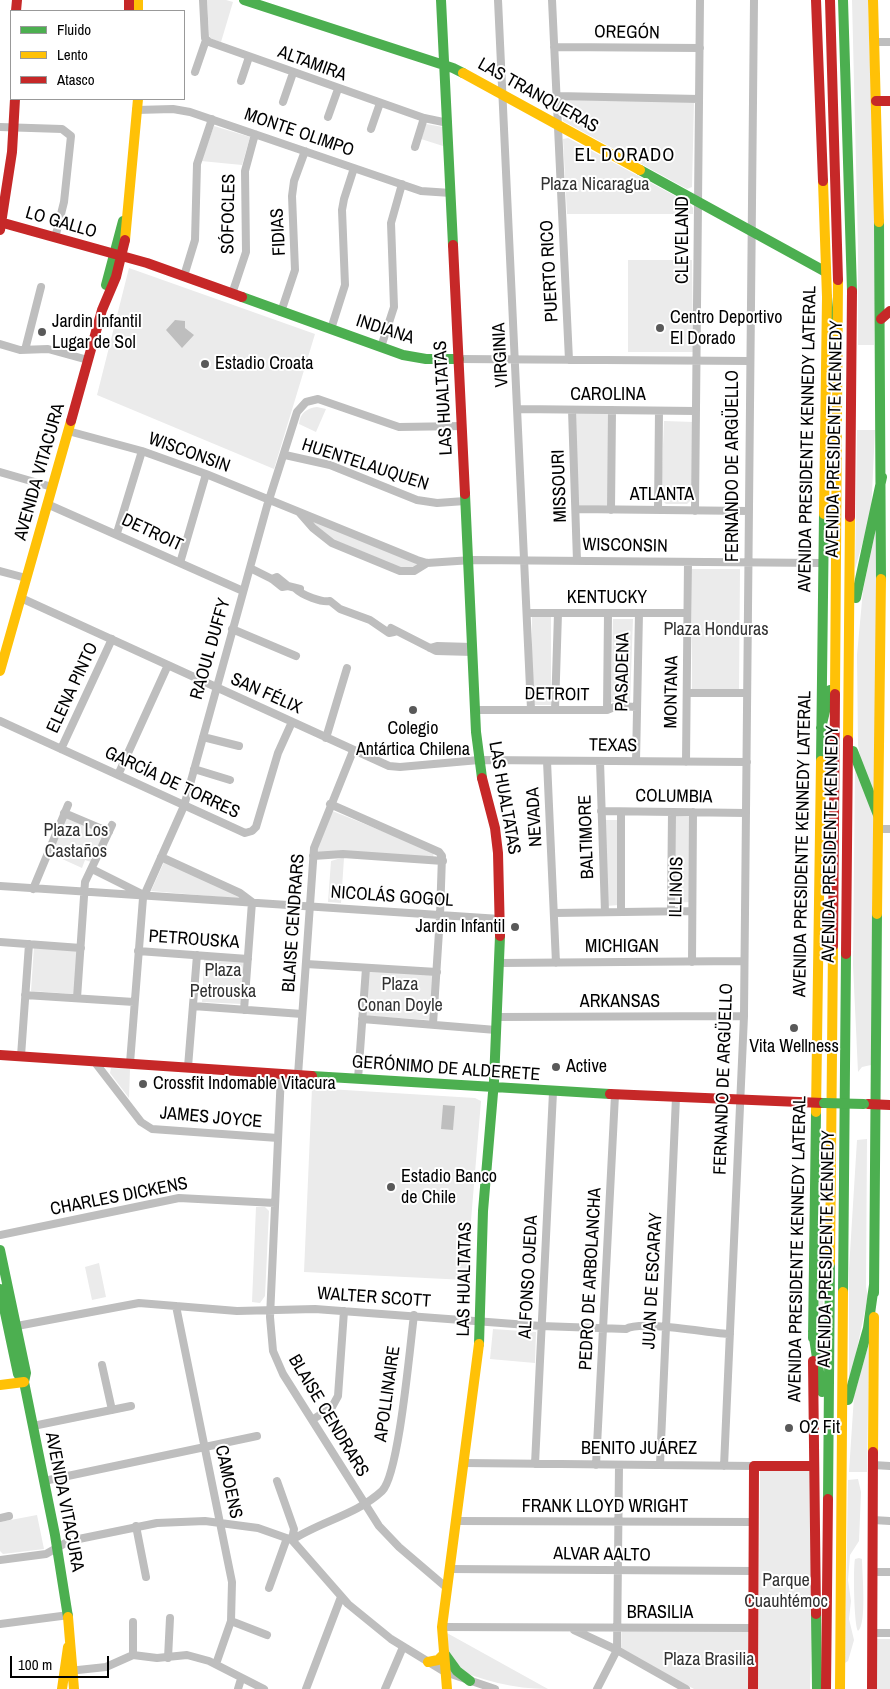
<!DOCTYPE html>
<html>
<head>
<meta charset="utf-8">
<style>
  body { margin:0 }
  #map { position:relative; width:890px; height:1689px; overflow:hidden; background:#fff; font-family:"Archivo Narrow",sans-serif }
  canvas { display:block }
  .legend { position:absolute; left:10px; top:10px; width:175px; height:90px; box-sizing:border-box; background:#fff; border:1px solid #999; margin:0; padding:6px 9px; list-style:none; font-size:15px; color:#000 }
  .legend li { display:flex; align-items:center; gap:10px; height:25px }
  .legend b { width:25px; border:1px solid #999 }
  .scale { position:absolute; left:10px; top:1656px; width:99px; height:22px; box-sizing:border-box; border:2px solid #000; border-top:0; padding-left:6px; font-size:15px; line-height:18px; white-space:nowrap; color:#000; -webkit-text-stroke:4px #fff; paint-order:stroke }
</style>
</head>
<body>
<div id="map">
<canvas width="890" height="1689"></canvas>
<ul class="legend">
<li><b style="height:6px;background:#4caf50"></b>Fluido</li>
<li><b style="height:6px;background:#ffc107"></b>Lento</li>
<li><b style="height:6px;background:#c62828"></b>Atasco</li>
</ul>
<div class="scale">100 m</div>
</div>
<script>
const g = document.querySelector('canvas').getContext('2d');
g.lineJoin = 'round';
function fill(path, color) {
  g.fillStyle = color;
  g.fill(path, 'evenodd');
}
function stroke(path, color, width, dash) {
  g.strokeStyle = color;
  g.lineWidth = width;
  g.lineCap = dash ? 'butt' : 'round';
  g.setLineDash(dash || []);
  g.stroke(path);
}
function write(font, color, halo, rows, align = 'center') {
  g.font = font + ' "Archivo Narrow",sans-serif';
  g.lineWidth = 4;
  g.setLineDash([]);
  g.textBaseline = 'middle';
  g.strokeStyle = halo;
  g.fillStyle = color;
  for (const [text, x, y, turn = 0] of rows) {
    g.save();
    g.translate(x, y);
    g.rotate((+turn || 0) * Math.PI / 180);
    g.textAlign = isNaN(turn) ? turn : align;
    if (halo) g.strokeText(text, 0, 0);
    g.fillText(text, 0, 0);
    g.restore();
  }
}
fill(new Path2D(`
  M207 0H226L233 2 221 42 211 39 209 35Z
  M852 0H868L876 248 874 345H858V246Z
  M562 99 694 102 692 187 687 189 563 121Z
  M426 124 443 127V146L421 139Z
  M214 126 250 137 242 165 201 161Z
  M568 138 690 204 693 208V214H567L563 139Z
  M628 260H692L693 352H628Z
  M129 268 315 334 274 469 97 395Z
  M317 407 326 409 316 432 299 424C300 413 307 408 317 407Z
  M575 412 610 413 609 505H576Z
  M664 421 694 422 692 499 687 504H666L661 499Z
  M857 430H875L871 514 855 569Z
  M310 518 420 565 409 569 401 568C370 555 330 547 310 518Z
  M877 523 875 798 861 761 858 745 857 655 863 590Z
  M692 569H740L739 690H692Z
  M532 615H551V705H532Z
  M613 619H633L630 703 611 702Z
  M855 768 874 817 871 1065 862 1067 858 1072 853 965Z
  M330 810 434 852 433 858 318 856 316 846Z
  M65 815 96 829 94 833 102 837 91 862 85 860 82 868 49 853Z
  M674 816 692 817 690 902 673 903Z
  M602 820H619V905L606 906Z
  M341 858H344L341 903 328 902 331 861Z
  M164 862 245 899 151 891Z
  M34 947 77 950 74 994 31 991Z
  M204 958 244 960 242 1004 202 1002Z
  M369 970 434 974 431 1020 366 1016Z
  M111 1068 130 1069 129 1098 110 1073Z
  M312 1088 475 1098 481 1101 466 1280 304 1272Z
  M867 1139 866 1287 868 1296 849 1387V1269L857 1140Z
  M256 1207H265L269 1211 265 1296 260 1303 252 1302Z
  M819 1214H823V1365L818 1337Z
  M99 1263 106 1297 92 1300 85 1267Z
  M493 1329 536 1332 535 1363 490 1359Z
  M869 1343 867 1472H849L854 1396Z
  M760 1471H811L813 1592 810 1689H758Z
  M858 1479 861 1492 859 1541 850 1555 848 1580 851 1601 849 1619 854 1640 848 1661 845 1663 848 1480Z
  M37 1515 44 1549 3 1554 0 1551V1522Z
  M859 1558 862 1559C862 1572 867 1624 858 1631 854 1626 853 1567 855 1559Z
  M748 1630V1689H694L621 1649 622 1631Z
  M447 1633 548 1689C513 1689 482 1680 450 1667Z
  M876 1639H890V1689H875Z`), '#ebebeb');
fill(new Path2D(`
  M175 320 185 321V328L194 335 182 348 166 330Z
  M443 1105 455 1106 453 1130 441 1129Z`), '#bebebe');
stroke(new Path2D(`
  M203 0 205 38 209 42 424 118 448 123
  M498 0 531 709
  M552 0 569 360
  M874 42H890
  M554 47 700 48
  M195 72 206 40
  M241 81 249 57
  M557 96 699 99
  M283 102 293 73
  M136 110 173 109 190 112 421 191 451 193
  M328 117 338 89
  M0 127 62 129 71 136 64 202 55 238
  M371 129 380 103
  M415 147 424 118
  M184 276 195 240 197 164 212 119
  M232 294 246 252 245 171 255 134
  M281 312 295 270 292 196 294 181 305 151
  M331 329 345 285 342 210 344 199 354 168
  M0 344 20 350 48 349 88 360
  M381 347 394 307 391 223 402 184
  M25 350 41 287
  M459 359 750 361
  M518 409 696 411
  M572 410 577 561
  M68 431 142 451 206 474 417 560 427 563 472 560 823 563
  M285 455 330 465 417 500 437 503 465 501
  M0 472 52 487
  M47 504 243 591
  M576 509 749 511
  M611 510 612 410
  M658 510 659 411
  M695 511 700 0
  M299 512 313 528 332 543 400 571H414L427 563
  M117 533 142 451
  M180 563 206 474
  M250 568 272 579 282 587 288 586
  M0 571 26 578
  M272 579 277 577 288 586 300 589
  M296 589C302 595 322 603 330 601L340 609 370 620 389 633 394 632
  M21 598 389 766 400 767 479 760 747 762
  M527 613H687
  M391 628 436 651 473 652
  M232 629 296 656
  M430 648 437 646 472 647
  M687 693H747
  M475 710H607L617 706 637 707
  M555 710 558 613
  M607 710 608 613
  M0 721 245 833 252 831 256 827 278 753 292 722
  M203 737 239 746
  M326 738 347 668
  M61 749 112 639
  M547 761 556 963
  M600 761 605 912
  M636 761 639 613
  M686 762 688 562
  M194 769 230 780
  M118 775 168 665
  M330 804 439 852 442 856 440 916 433 1024
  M601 811 746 813
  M64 813 109 832
  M878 829H890
  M313 856 343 854 443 861
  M161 857 240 893 252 902 244 1010
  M92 869 142 894
  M0 886 500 919
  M33 889 68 805
  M621 912V812
  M671 912 672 812
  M554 913 692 911
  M0 942 81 948
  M138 951 248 959
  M692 962 693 812
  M500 963 744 961
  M306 964 437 972
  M25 995 134 1002
  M77 998 85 882 112 825
  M193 1006 302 1014
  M497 1017 744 1016
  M362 1019 496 1030
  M21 1056 29 944
  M94 1061 141 1122 152 1129 278 1138
  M130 1063 143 898 184 806 267 506 297 412 306 402 318 399 399 427 462 426
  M188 1067 197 955
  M281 1074 270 1317 273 1351 283 1374 379 1526 399 1547 447 1588
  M298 1075 314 848 353 751
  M358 1079 366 968
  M0 1235 179 1198 275 1203
  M176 1306 232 1582 231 1621 216 1664
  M17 1326 139 1303 237 1311 315 1309 541 1326 626 1329C641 1320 708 1333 730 1334
  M102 1365 112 1410
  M312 1420 332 1407 338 1396 344 1311
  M33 1426 131 1406
  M464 1463 754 1466
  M535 1464 553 1092
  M596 1465 615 1095
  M660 1465 676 1097
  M873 1465 890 1466
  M724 1466 744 1016 754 0
  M44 1481 257 1436
  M277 1481 294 1529 292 1540
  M0 1518 9 1516
  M873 1520 890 1521
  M456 1521 754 1522
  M136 1526 146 1577
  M292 1540C321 1521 356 1515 382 1491 399 1475 410 1345 414 1315
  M0 1560 46 1554 69 1541 157 1523 205 1521 258 1528 292 1540 348 1604 391 1639 445 1672 495 1689
  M449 1569 754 1571
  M873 1572H890
  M269 1588 287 1538
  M231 1621 267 1635
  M133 1622V1655
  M0 1624 69 1615
  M442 1627 753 1628
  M574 1630 617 1650 686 1689
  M872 1633H890
  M168 1658 170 1618
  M78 1670 106 1667 133 1655 157 1658 187 1655 209 1661 264 1689
  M238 1689 241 1679
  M306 1689 341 1597
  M385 1689 403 1647
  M597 1689 617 1650 619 1466`), '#bebebe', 8);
stroke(new Path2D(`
  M244 0 453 68 463 73
  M441 0 453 245
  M843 0 852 291
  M640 170 826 272
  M879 222 881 579
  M106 285 123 221
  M242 297 403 355 426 359H459
  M827 297 830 329
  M465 494 476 732 482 778
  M856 598 882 477
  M821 728 830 690
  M853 751 878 815
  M821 761 824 514
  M312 1076 610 1094
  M0 1250 26 1373 24 1382
  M0 1289 18 1374 24 1382 55 1535 68 1617
  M843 1292 846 954
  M874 1293 877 914
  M813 1331 822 1392
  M813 1338 816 1112
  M479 1344 483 1211 494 1081 500 936
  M848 1400 868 1328 874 1285
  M828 1499 830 1263
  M816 1614 817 1689
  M444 1653 457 1671 470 1681`), '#4caf50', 10);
stroke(new Path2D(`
  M138 0V11
  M873 0 879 222
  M463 73 640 170
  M823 181 827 297 824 514
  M125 240 138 99
  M0 671 71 421
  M835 694 838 280
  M848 740 850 517
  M877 914 881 579
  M816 1112 821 761
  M830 1263 833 946
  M0 1385 24 1382
  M873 1452 874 1317
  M68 1617 74 1689
  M428 1662 438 1660 443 1655
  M62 1689 68 1647
  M447 1689 442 1627 479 1344
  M840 1689 843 1292`), '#ffc107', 10);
stroke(new Path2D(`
  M129 0V11
  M816 0 823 181
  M830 0 838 280
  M16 11 17 0
  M876 101H890
  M0 222 147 263 242 297
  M0 230 12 152 15 99
  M453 245 465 494
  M881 319 890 311
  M71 421 102 310 116 277 125 240
  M850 517 852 291
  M482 778 495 828 498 853 500 936
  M833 946 835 694
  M846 954 848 740
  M0 1055 312 1076
  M610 1094 823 1103
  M868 1104 890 1105
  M813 1361 816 1614
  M753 1689 754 1466H813
  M826 1689 828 1499
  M872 1689 873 1452`), '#c62828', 10);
stroke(new Path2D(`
  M824 1103 864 1104`), '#4caf50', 10);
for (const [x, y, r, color] of [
  [660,328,5,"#595959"],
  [42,332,5,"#595959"],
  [205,364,5,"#595959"],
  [413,710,5,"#595959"],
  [515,927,5,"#595959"],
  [794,1028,5,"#595959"],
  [556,1067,5,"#595959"],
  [143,1084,5,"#595959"],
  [391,1187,5,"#595959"],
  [789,1428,5,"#595959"]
]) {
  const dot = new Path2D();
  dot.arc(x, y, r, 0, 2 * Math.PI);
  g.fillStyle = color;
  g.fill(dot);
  stroke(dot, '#fff', 2);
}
write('18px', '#000', '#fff', [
  ["OREGÓN",627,33,1],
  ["ALTAMIRA",312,64,20],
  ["LAS TRANQUERAS",538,96,29],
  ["MONTE OLIMPO",299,133,19],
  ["SÓFOCLES",229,214,-89],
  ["LO GALLO",61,223,16],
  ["FIDIAS",279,232,-93],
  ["CLEVELAND",683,240,-90],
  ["PUERTO RICO",550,271,-93],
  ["INDIANA",385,330,18],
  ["VIRGINIA",501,355,-93],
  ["CAROLINA",608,395],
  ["LAS HUALTATAS",444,398,-93],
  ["AVENIDA PRESIDENTE KENNEDY LATERAL",808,439,-89],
  ["AVENIDA PRESIDENTE KENNEDY",835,439,-89],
  ["WISCONSIN",189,453,20],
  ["HUENTELAUQUEN",365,465,18],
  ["FERNANDO DE ARGÜELLO",733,466,-90],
  ["AVENIDA VITACURA",40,472,-74],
  ["MISSOURI",560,486,-92],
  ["ATLANTA",662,495],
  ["DETROIT",152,533,25],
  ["WISCONSIN",625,546,1],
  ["KENTUCKY",607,598],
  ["RAOUL DUFFY",211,649,-74],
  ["PASADENA",623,672,-89],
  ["ELENA PINTO",73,688,-65],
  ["MONTANA",672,692,-89],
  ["SAN FÉLIX",266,694,24],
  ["DETROIT",557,695,1],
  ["TEXAS",613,746,1],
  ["GARCÍA DE TORRES",172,783,25],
  ["COLUMBIA",674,797,1],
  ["LAS HUALTATAS",504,798,80],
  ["NEVADA",535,817,-93],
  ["BALTIMORE",587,837,-92],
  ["AVENIDA PRESIDENTE KENNEDY LATERAL",803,844,-89],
  ["AVENIDA PRESIDENTE KENNEDY",831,844,-89],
  ["ILLINOIS",677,887,-89],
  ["NICOLÁS GOGOL",392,897,4],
  ["BLAISE CENDRARS",294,923,-86],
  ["PETROUSKA",194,940,4],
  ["MICHIGAN",622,947],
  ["ARKANSAS",620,1002],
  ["GERÓNIMO DE ALDERETE",446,1069,4],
  ["FERNANDO DE ARGÜELLO",724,1079,-88],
  ["JAMES JOYCE",211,1118,5],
  ["CHARLES DICKENS",119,1197,-11],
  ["AVENIDA PRESIDENTE KENNEDY LATERAL",798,1249,-89],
  ["AVENIDA PRESIDENTE KENNEDY",827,1249,-89],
  ["ALFONSO OJEDA",529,1277,-87],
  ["LAS HUALTATAS",465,1279,-89],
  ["PEDRO DE ARBOLANCHA",591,1279,-87],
  ["JUAN DE ESCARAY",653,1281,-87],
  ["WALTER SCOTT",374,1298,4],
  ["APOLLINAIRE",388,1394,-82],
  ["BLAISE CENDRARS",328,1416,59],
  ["BENITO JUÁREZ",639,1449],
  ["CAMOENS",228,1482,78],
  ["AVENIDA VITACURA",64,1502,79],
  ["FRANK LLOYD WRIGHT",605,1507],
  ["ALVAR AALTO",602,1555,1],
  ["BRASILIA",660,1613]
]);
write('18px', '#323232', '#fff', [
  ["Plaza Nicaragua",595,185],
  ["Plaza Honduras",716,630],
  ["Plaza Los",76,831],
  ["Castaños",76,852],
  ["Plaza",223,971],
  ["Petrouska",223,992],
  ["Plaza",400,985],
  ["Conan Doyle",400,1006],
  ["Parque",786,1581],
  ["Cuauhtémoc",786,1602],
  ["Plaza Brasilia",709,1660]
]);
write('18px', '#000', '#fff', [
  ["Centro Deportivo",670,318],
  ["El Dorado",670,339],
  ["Jardin Infantil",52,322],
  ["Lugar de Sol",52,343],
  ["Estadio Croata",215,364],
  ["Colegio",413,729,"center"],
  ["Antártica Chilena",413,750,"center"],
  ["Jardin Infantil",505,927,"right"],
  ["Vita Wellness",794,1047,"center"],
  ["Active",566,1067],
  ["Crossfit Indomable Vitacura",153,1084],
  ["Estadio Banco",401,1177],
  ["de Chile",401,1198],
  ["O2 Fit",799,1428]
], 'left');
g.letterSpacing = '1px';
write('19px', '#000', '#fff', [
  ["EL DORADO",625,156]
]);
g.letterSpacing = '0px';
</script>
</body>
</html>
